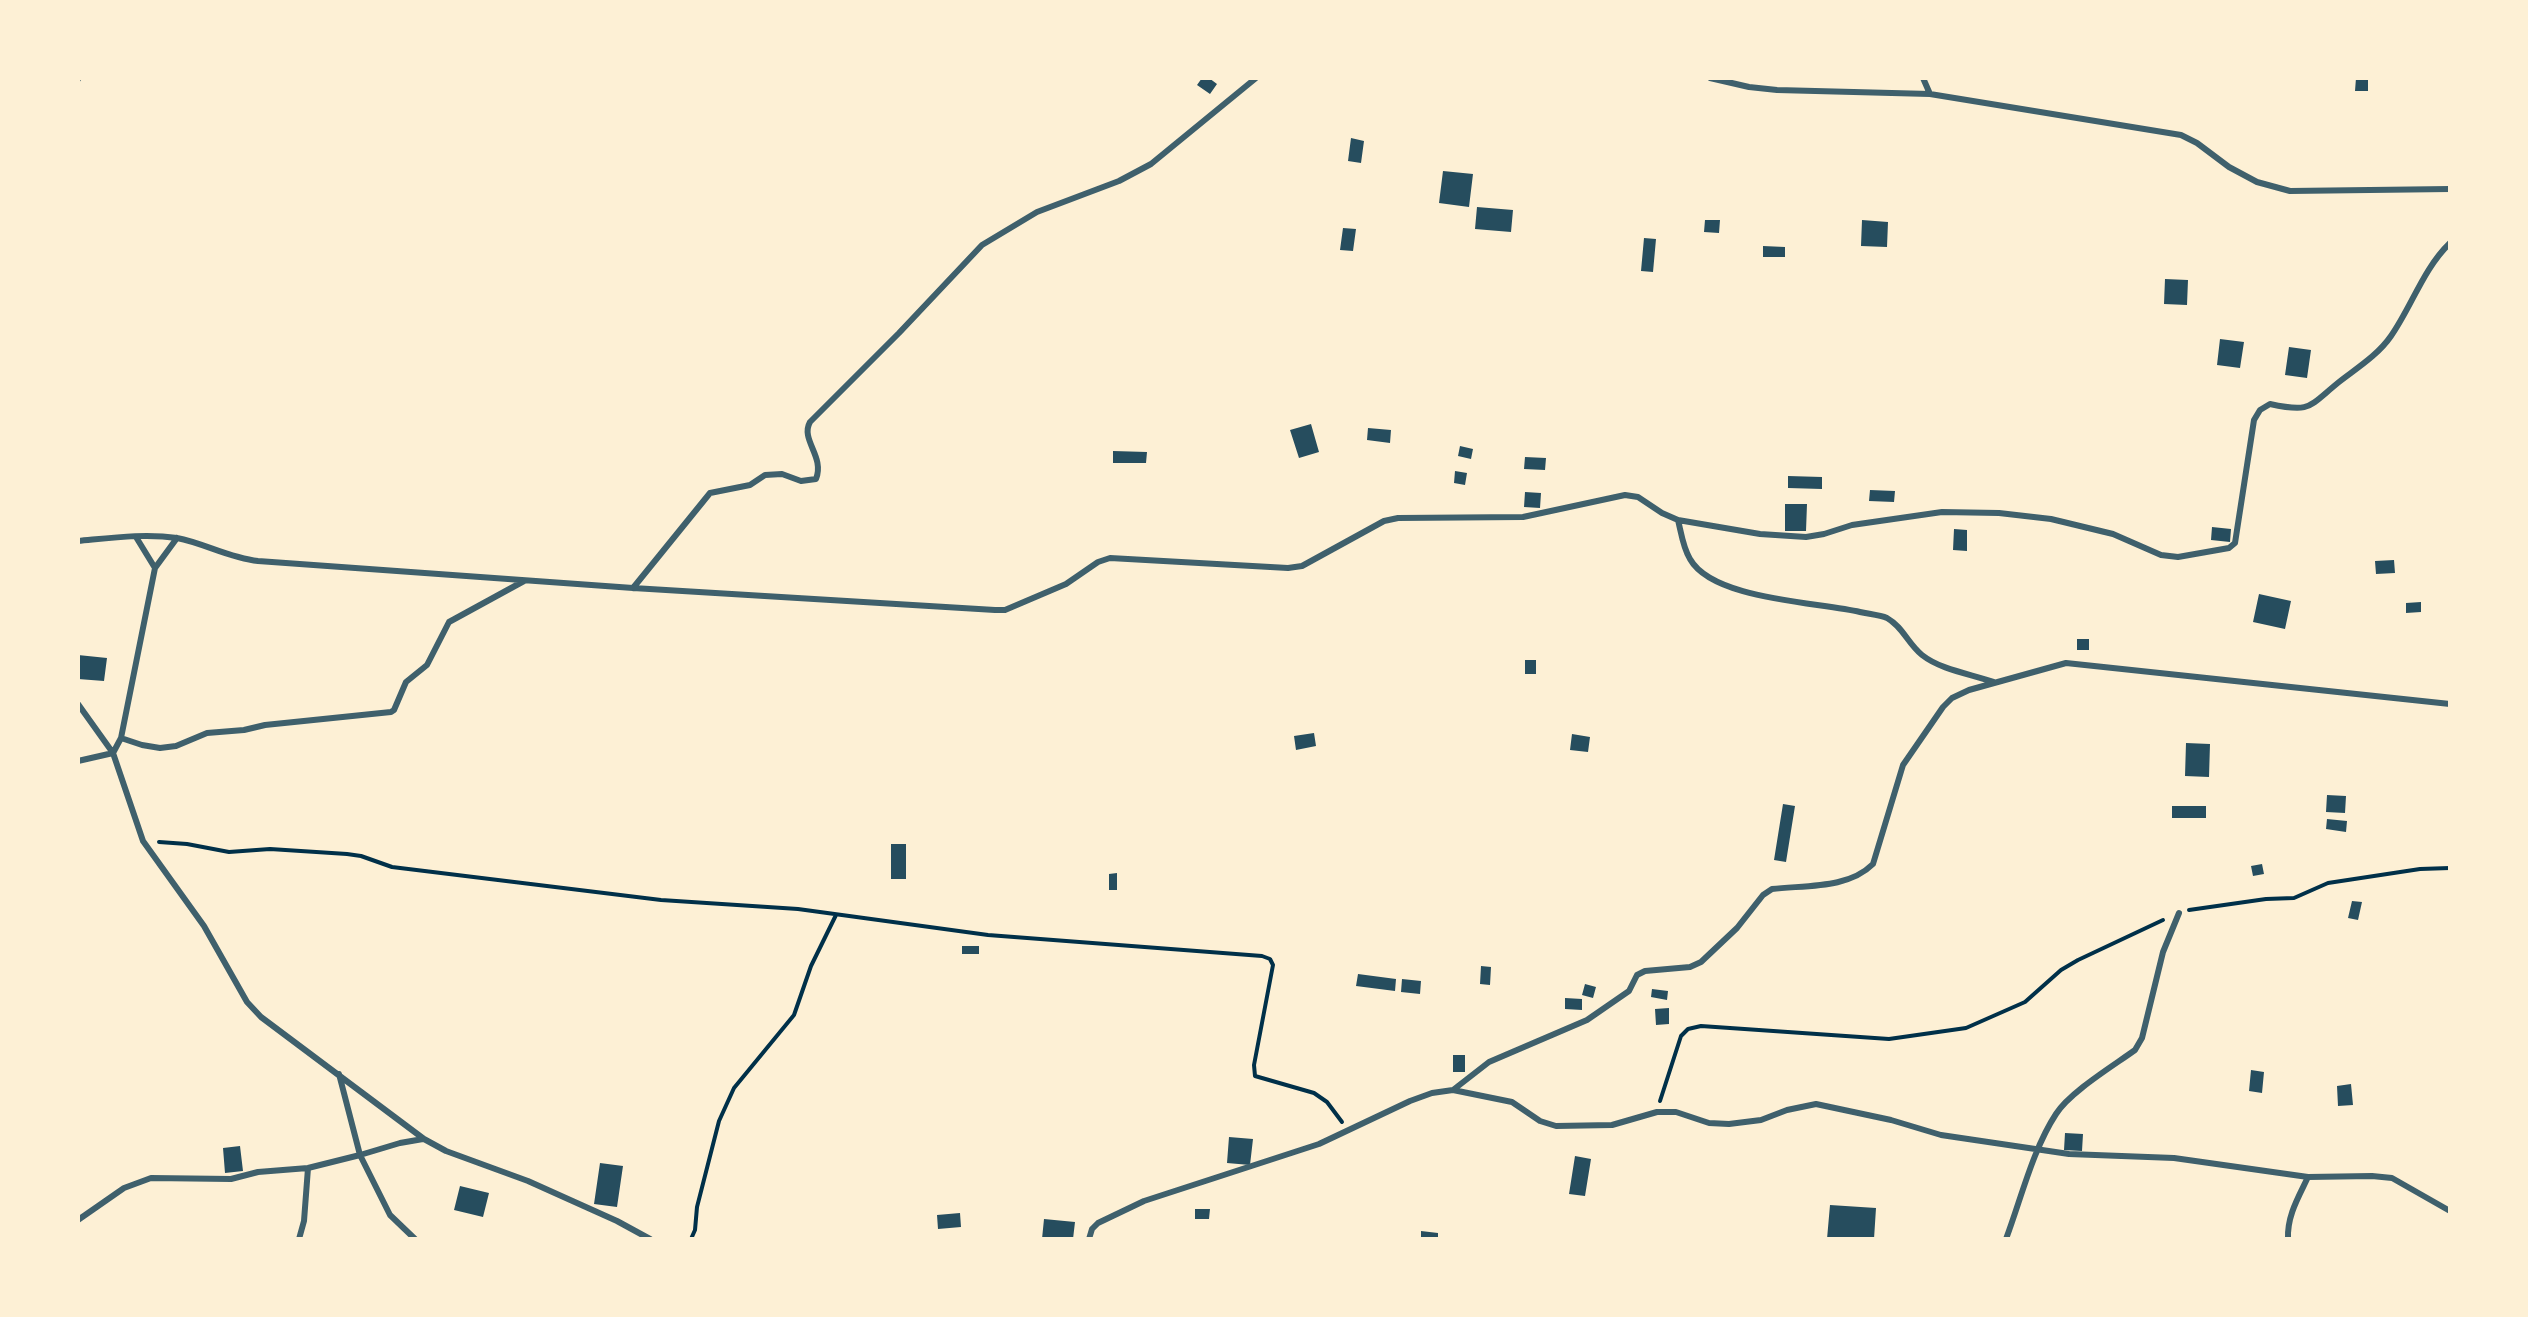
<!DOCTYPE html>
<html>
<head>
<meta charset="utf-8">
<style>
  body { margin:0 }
  #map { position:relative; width:2528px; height:1317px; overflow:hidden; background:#fdf0d5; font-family:Overpass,sans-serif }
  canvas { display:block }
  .frame { position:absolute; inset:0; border:80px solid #fdf0d5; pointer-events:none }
</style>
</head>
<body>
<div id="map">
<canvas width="2528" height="1317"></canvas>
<div class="frame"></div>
</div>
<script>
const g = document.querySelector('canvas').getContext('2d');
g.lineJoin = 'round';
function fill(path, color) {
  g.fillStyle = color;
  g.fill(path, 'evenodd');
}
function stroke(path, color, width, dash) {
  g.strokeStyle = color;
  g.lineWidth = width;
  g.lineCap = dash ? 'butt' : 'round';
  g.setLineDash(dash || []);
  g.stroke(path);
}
fill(new Path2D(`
  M1202 78H1209L1217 84 1210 94 1197 85Z
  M2356 78H2368V91H2355Z
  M1351 138 1364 141 1361 163 1348 161Z
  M1443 171 1473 174 1469 207 1439 203Z
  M1477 207 1513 210 1511 232 1475 229Z
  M1705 220H1720L1719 233 1704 232Z
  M1862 220 1888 222 1887 247 1861 246Z
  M1343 228 1356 229 1353 251 1340 250Z
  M1644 238 1656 239 1653 272 1641 271Z
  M1763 246 1785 247V257H1763Z
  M2165 279 2188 280 2187 305 2164 304Z
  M2220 339 2244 342 2240 368 2217 365Z
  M2289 347 2311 350 2307 378 2285 375Z
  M1311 424 1319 452 1299 458 1290 430Z
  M1368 428 1391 430 1390 443 1367 440Z
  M1460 446 1473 449 1471 459 1458 456Z
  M1113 451 1147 452 1146 463H1113Z
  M1525 457 1546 458 1545 470 1524 469Z
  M1455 471 1467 473 1465 485 1454 483Z
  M1788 476 1822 477V489L1788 488Z
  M1870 490 1895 491 1894 502 1869 501Z
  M1525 492 1541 493 1540 508 1524 507Z
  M1785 504H1807L1806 531H1785Z
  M2212 527 2231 529 2230 542 2211 540Z
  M1954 529 1967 530V551L1953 550Z
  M2394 560 2395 573 2376 574 2375 561Z
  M2259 594 2291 601 2285 629 2253 622Z
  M2421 602V612L2406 613V603Z
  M2077 639H2089V650H2077Z
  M78 655 107 658 104 681 78 679Z
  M1525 660H1536V674H1525Z
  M1314 733 1316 746 1296 750 1294 736Z
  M1572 734 1590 737 1588 752 1570 750Z
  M2186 743 2210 744 2209 777 2185 776Z
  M2327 795 2346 796 2345 813 2326 812Z
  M1783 804 1795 806 1786 862 1774 860Z
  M2172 806H2206V818H2172Z
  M2327 819 2347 821 2346 832 2326 829Z
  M891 844H906V879H891Z
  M2262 864 2264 874 2253 876 2251 866Z
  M1117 873V890H1109V874Z
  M2352 901 2362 902 2358 920 2348 918Z
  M962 946H979V954H962Z
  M1481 966 1491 967 1490 985 1480 984Z
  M1358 974 1396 979 1395 991 1356 986Z
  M1402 979 1421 981 1420 994 1401 992Z
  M1585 984 1596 987 1593 998 1582 995Z
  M1652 989 1668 991 1667 1000 1651 997Z
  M1565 998 1582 999V1010L1565 1009Z
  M1669 1008V1024L1656 1025 1655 1009Z
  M1453 1055H1465V1072H1453Z
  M2251 1070 2264 1072 2262 1093 2249 1091Z
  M2351 1084 2353 1105 2338 1106 2337 1086Z
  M2065 1133 2083 1134 2082 1151 2064 1150Z
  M1229 1137 1253 1139 1250 1165 1227 1163Z
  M240 1146 243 1171 225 1173 223 1148Z
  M1575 1156 1591 1159 1585 1196 1569 1194Z
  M600 1163 623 1166 617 1207 594 1204Z
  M460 1186 489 1193 483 1217 454 1210Z
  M1830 1205 1876 1208 1874 1239H1827Z
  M1195 1209H1210L1209 1219H1195Z
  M960 1213 961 1227 938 1229 937 1215Z
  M1044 1219 1075 1222 1073 1239H1042Z
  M1421 1231 1438 1233V1239H1421Z`), '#264d5e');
stroke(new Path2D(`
  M159 842 187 844 229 852 270 849 347 854 361 856 392 867 661 900 798 909 988 935 1262 956 1270 959 1273 965 1254 1065 1255 1076 1314 1093 1327 1102 1342 1122
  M2189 910 2266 899 2294 898 2328 883 2420 869 2450 868
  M1660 1101 1681 1036 1688 1029 1701 1026 1889 1039 1966 1028 2025 1002 2061 970 2078 960 2163 920
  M691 1239 695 1230 697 1207 719 1121 734 1088 794 1015 811 966 836 915`), '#003049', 4);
stroke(new Path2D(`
  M1710 78 1749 87 1777 90 1930 94 2181 135 2197 143 2229 167 2257 182 2290 191 2450 189
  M1923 78 1930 94
  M78 79V78
  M1678 520C1681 532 1683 548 1690 559 1713 600 1818 602 1860 612 1869 614 1880 615 1887 618 1903 627 1908 644 1922 655 1941 670 1971 674 1994 682
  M136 537 155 568
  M78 541C110 538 145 533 177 538 204 543 229 558 258 561L633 588 995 610H1005L1066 584 1098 562 1110 558 1288 568 1302 566 1384 521 1398 518 1523 517 1625 495 1638 497 1662 513 1678 520 1760 534 1806 537 1824 534 1852 525 1942 512 1999 513 2051 519 2113 534 2161 555 2178 557 2229 548 2235 543 2254 420 2260 410 2270 404C2311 413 2308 407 2339 382 2357 368 2378 355 2391 336 2412 306 2423 269 2450 243
  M633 588 710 493 750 485 765 475 782 474 801 481 816 479C825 456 800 440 810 422L899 333 982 245 1037 212 1119 181 1151 164 1256 78
  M78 704 113 753 143 841 204 926 247 1002 261 1017 424 1139 446 1151 528 1181 617 1221 650 1239
  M121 738 142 745 160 748 176 746 207 733 244 730 265 725 391 712 394 710 406 682 427 665 449 622 524 581
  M78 761 113 753 121 738 155 568 177 538
  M1453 1090 1489 1062 1587 1020 1629 991 1637 975 1645 971 1690 967 1701 962 1737 928 1763 895 1772 889C1806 885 1848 889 1873 864L1903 765 1943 707 1952 698 1969 690 2066 663 2450 704
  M78 1220 124 1188 151 1178 231 1179 258 1172 308 1168 360 1155 339 1074
  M299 1239 304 1221 308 1168
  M415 1239 390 1215 360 1155 400 1143 423 1139
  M1089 1239 1092 1229 1098 1223 1144 1201 1319 1144 1410 1101 1432 1093 1453 1090 1512 1102 1540 1121 1556 1126 1612 1125 1657 1112H1676L1709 1123 1729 1124 1761 1120 1787 1110 1816 1104 1891 1120 1941 1135 2069 1154 2174 1158 2308 1177 2372 1176 2392 1178 2450 1211
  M2006 1239C2021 1199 2033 1149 2056 1114 2070 1092 2113 1066 2135 1050L2142 1038 2163 952 2179 913
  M2288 1239C2287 1216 2298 1198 2308 1177`), '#3f606c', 6);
</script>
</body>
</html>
